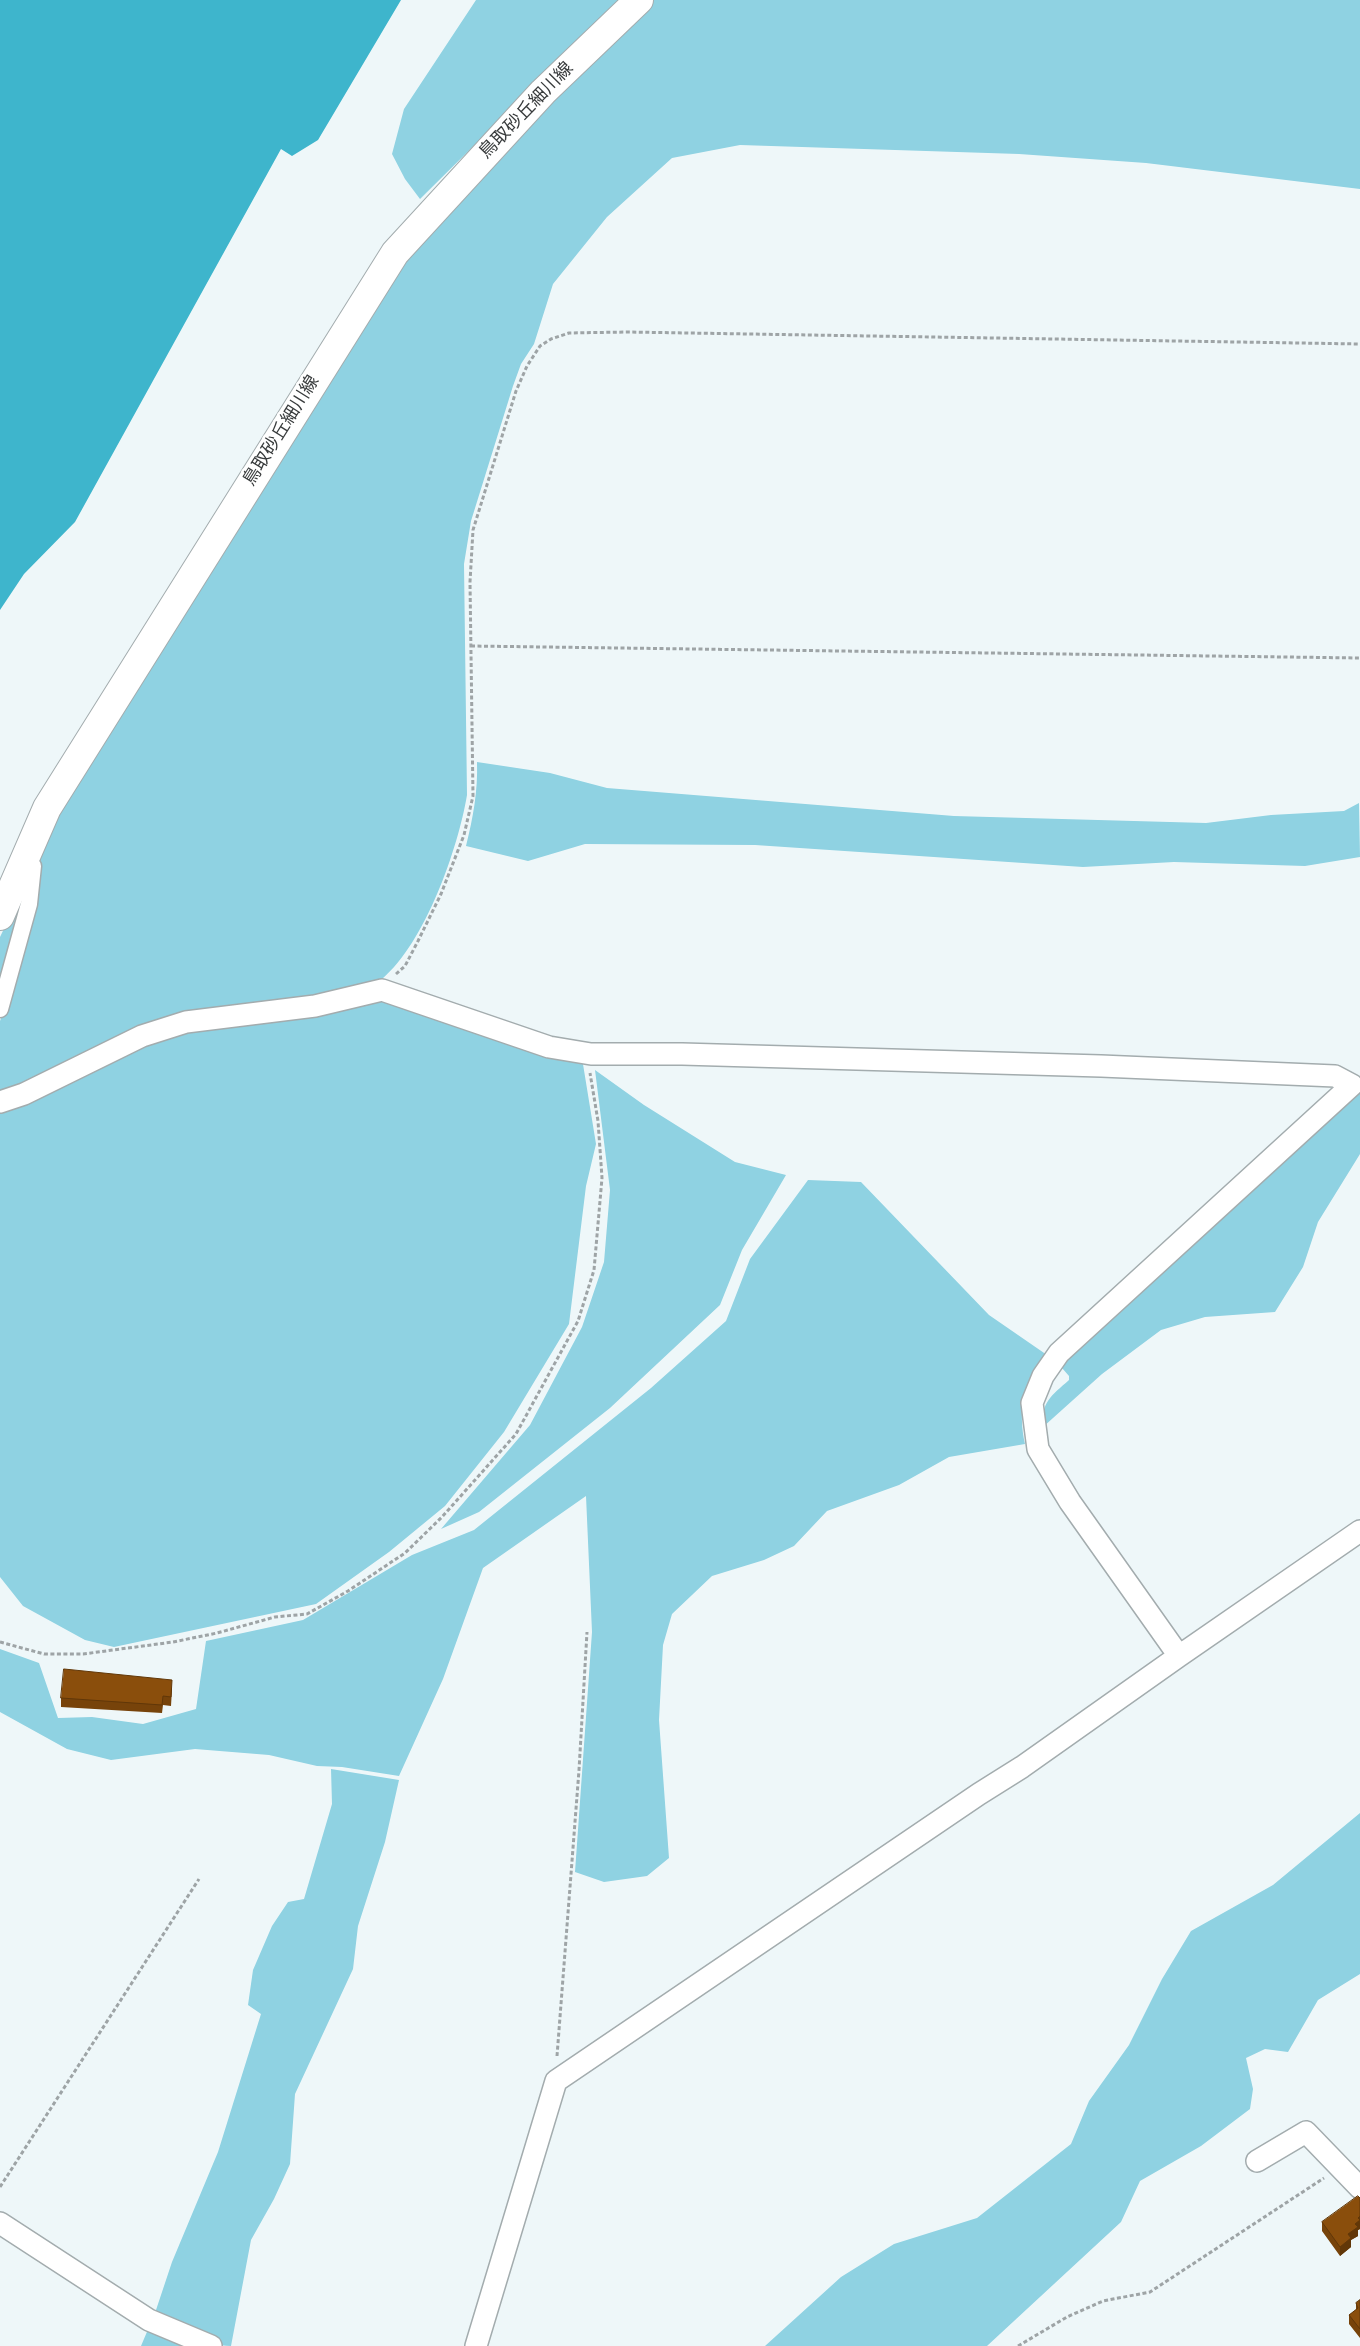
<!DOCTYPE html>
<html>
<head>
<meta charset="utf-8">
<style>
  body { margin:0 }
  canvas { display:block; background:#eef7f9 }
</style>
</head>
<body>
<canvas width="1360" height="2346"></canvas>
<script>
const g = document.querySelector('canvas').getContext('2d');
g.lineJoin = 'round';
function fill(path, color) {
  g.fillStyle = color;
  g.fill(path, 'evenodd');
}
function stroke(path, color, width, dash) {
  g.strokeStyle = color;
  g.lineWidth = width;
  g.lineCap = dash ? 'butt' : 'round';
  g.setLineDash(dash || []);
  g.stroke(path);
}
function write(font, color, halo, rows, align = 'center') {
  g.font = font + ' Jost,"Noto Sans JP",sans-serif';
  g.lineWidth = 5;
  g.setLineDash([]);
  g.textBaseline = 'middle';
  g.strokeStyle = halo;
  g.fillStyle = color;
  for (const [text, x, y, turn = 0] of rows) {
    g.save();
    g.translate(x, y);
    g.rotate((+turn || 0) * Math.PI / 180);
    g.textAlign = isNaN(turn) ? turn : align;
    if (halo) g.strokeText(text, 0, 0);
    g.fillText(text, 0, 0);
    g.restore();
  }
}
fill(new Path2D(`
  M476 0H621L420 199 405 179 392 154 404 109Z
  M652 0H1360V189L1146 163 1019 154 740 145 672 158 607 217 553 284 534 344 521 364 513 386 471 521 464 564 467 795C458 849 425 943 382 979 377 983 370 985 365 989L195 1014 0 1098V1021L8 999 37 859 70 792 383 288 440 216Z
  M477 762 550 773 607 788 954 816 1206 823 1271 815 1344 811 1359 803 1360 857 1305 866 1174 862 1083 867 755 845 585 844 528 861 466 846C473 818 478 791 477 762Z
  M27 881 0 1002V937Z
  M382 999 582 1058 596 1144 586 1186 569 1324 504 1432 445 1506 389 1552 316 1604 114 1647 85 1640 23 1606 0 1577V1108L172 1031Z
  M595 1070 644 1105 735 1162 786 1175 742 1250 720 1305 610 1408 479 1512 441 1529 530 1425 582 1327 604 1262 610 1190Z
  M1360 1087V1154L1318 1222 1303 1267 1275 1312 1205 1317 1161 1330 1102 1374 1043 1427C1041 1402 1051 1396 1069 1380V1376L1062 1368 1063 1363Z
  M808 1180 861 1182 989 1315 1047 1355C1022 1378 1018 1412 1025 1444L949 1457 899 1485 827 1511 794 1546 764 1560 712 1576 672 1614 663 1645 659 1720 669 1858 647 1876 604 1882 575 1872 592 1632 586 1496 483 1568 443 1679 399 1776 342 1767 317 1766 269 1755 195 1749 111 1760 67 1749 0 1712V1649L39 1663 58 1718 92 1717 143 1724 196 1709 206 1641 303 1620 412 1555 474 1530 651 1388 726 1321 750 1259Z
  M331 1769 399 1780 385 1842 358 1926 353 1969 295 2094 290 2164 274 2199 251 2240 231 2346C205 2346 177 2327 154 2316L172 2262 218 2152 261 2014 248 2005 253 1970 272 1926 288 1902 304 1899 332 1804Z
  M1360 1813V1974L1318 2000 1288 2052 1265 2049 1246 2058 1253 2089 1250 2109 1201 2146 1140 2181 1121 2222 987 2346H765L841 2277 894 2244 977 2218 1071 2144 1089 2101 1129 2045 1162 1979 1191 1931 1273 1885Z
  M149 2327 190 2346H141Z`), '#8fd2e2');
fill(new Path2D(`
  M0 0H401L318 140 292 156 281 149 75 522 24 574 0 610Z`), '#3eb5cc');
const pedestrian = new Path2D(`
  M0 1009 29 904 33 866`);
const minor = new Path2D(`
  M0 1102 24 1094 142 1036 186 1022 315 1006 382 990 549 1047 591 1054H682L1101 1066 1335 1076 1352 1085 1059 1353 1043 1376 1032 1403 1038 1449 1070 1502 1179 1656
  M1257 2161 1306 2132 1360 2188
  M0 2223 149 2320 211 2346
  M476 2346 556 2081 979 1794 1022 1767 1179 1656 1360 1531`);
const secondary = new Path2D(`
  M0 916 47 808 395 253 543 92 639 0`);
stroke(pedestrian, '#a3acae', 19);
stroke(minor, '#a3acae', 24);
stroke(secondary, '#a3acae', 30);
stroke(new Path2D(`
  M471 646 1360 658
  M396 974 405 966 418 941 441 894 464 835 473 796 470 582 473 530 516 391 527 366 540 346 551 339 569 333 627 332 1360 344
  M0 1642 44 1654H83L173 1642 217 1633 275 1617 307 1614 348 1591 405 1553 442 1517 516 1434 578 1321 594 1270 602 1178 598 1121 590 1073
  M557 2056 579 1770 587 1632
  M0 2187 199 1879
  M1018 2346 1067 2317 1103 2301 1150 2292 1324 2178`), '#9ea4a6', 3, [4, 2.5]);
stroke(pedestrian, '#fff', 16);
stroke(minor, '#fff', 21);
stroke(secondary, '#fff', 28);
fill(new Path2D(`
  M172 1689 171 1706 163 1705 162 1713 61 1707V1698Z
  M1360 2198V2229L1358 2230V2236L1351 2240V2247L1340 2256 1322 2231V2222Z
  M1360 2300V2338L1349 2324V2315L1356 2310V2303Z`), '#77430a');
fill(new Path2D(`
  M1360 2216V2229L1358 2230V2236L1351 2240V2247L1340 2256V2247L1355 2224 1358 2218Z`), '#613708');
const building = new Path2D(`
  M64 1669 172 1680 171 1697 163 1696 162 1705 61 1698Z
  M1358 2196 1360 2198V2216L1358 2218 1360 2220 1355 2224 1358 2227 1348 2234 1351 2238 1340 2247 1322 2222Z
  M1360 2300V2329L1349 2315 1358 2308 1356 2303Z`);
fill(building, '#8a4e0c');
stroke(building, '#613708', 1);
write('18px', '#393c3d', '#fff', [
  ["鳥取砂丘細川線",527,111,-46],
  ["鳥取砂丘細川線",282,431,-58]
]);
</script>
</body>
</html>
